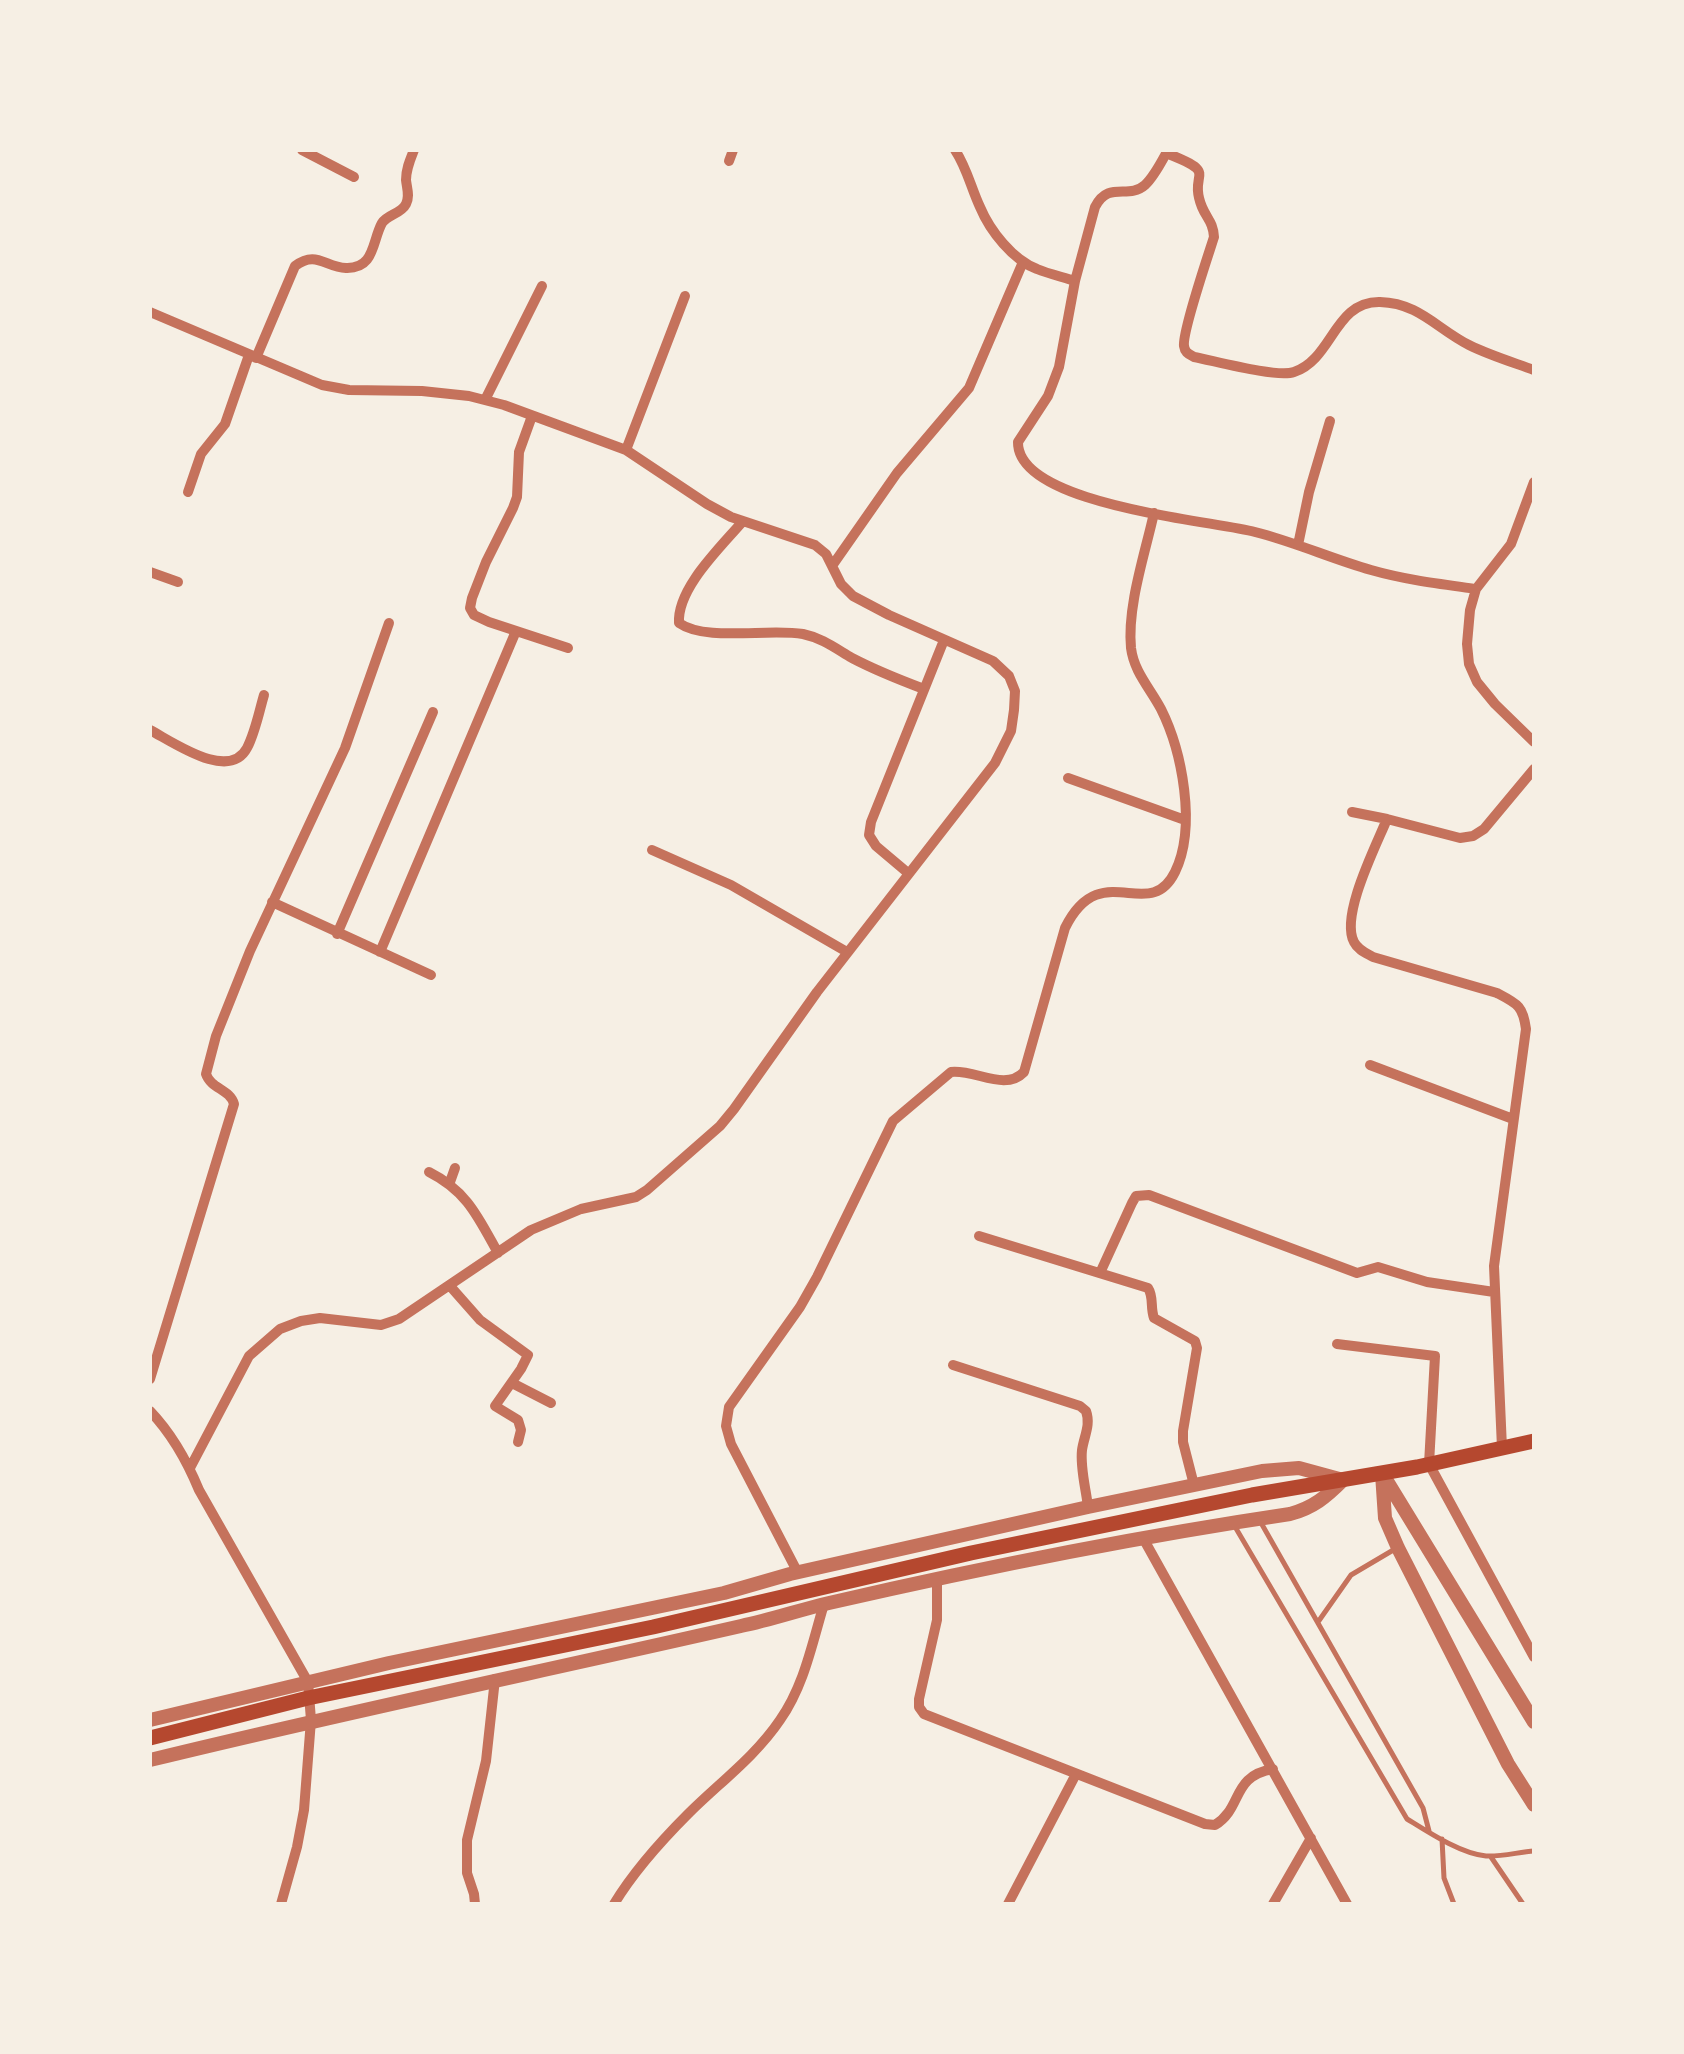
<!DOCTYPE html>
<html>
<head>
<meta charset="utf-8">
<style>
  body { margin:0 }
  #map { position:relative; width:1684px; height:2054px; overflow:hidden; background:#f6efe4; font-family:Helvetica,sans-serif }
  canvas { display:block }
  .frame { position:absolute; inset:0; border:152px solid #f6efe4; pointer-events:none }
</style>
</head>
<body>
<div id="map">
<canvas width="1684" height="2054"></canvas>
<div class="frame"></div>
</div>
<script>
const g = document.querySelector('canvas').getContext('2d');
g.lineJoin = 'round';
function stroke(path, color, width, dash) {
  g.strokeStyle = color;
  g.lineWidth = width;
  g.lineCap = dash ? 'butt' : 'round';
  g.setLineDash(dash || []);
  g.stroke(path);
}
stroke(new Path2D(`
  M1260 1521 1423 1808 1429 1831
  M1234 1525 1407 1819C1428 1832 1461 1854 1486 1856 1501 1857 1519 1852 1534 1851
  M1318 1622 1351 1575 1395 1549
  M1442 1839 1444 1878 1454 1904
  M1491 1857 1523 1904`), '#c5725c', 5);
stroke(new Path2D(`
  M302 150 354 177
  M955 150C967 168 971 188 980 207 990 231 1013 260 1037 269 1049 274 1063 277 1075 281
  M1168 150C1162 161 1154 177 1145 185 1128 200 1109 180 1095 207L1075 281 1059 367 1048 396 1018 442C1017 505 1209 520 1255 532 1295 542 1332 559 1371 570 1406 580 1441 584 1476 589
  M1166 153C1222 175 1187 170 1202 207 1207 219 1213 222 1214 237 1208 256 1182 332 1184 346 1185 353 1189 354 1194 357 1215 361 1277 378 1294 372 1333 359 1334 301 1380 302 1419 303 1437 329 1469 345 1489 355 1512 362 1534 370
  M729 161 733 150
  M150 312 322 385 349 390 422 391 469 396 504 405 626 450 707 504 731 517 815 545 826 554 841 584 853 596 889 615 993 661 1009 676 1015 691 1014 710 1011 731 995 763 817 992 734 1109 720 1126 647 1190 636 1197 581 1209 531 1230 399 1319 381 1325 320 1318 301 1321 280 1329 249 1356 190 1468
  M256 358 295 266C316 250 325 267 346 268 375 269 372 241 382 223 388 214 401 214 406 204 410 196 407 189 406 180 406 169 410 160 414 150
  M485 400 542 286
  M532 416 519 452 517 497 513 508 486 562 472 598 470 608 474 615 489 622 568 648
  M626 450 685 296
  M1534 482 1511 544 1476 589 1470 610 1467 644 1469 664 1477 682 1495 704 1534 742
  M188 492 201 454 225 424 249 355
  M743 521C721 547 677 588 679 623 706 642 768 628 803 634 822 638 835 648 852 658 875 670 900 680 924 689
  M1298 545 1309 492 1330 421
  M832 566 897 473 969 388 1023 262
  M150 572 178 582
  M150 730C173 742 229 782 247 748 255 733 259 712 264 695
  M1068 778 1185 820
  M1352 812 1387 819 1460 838 1473 836 1484 829 1534 769
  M1387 819C1376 846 1340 916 1354 942 1358 950 1366 953 1373 957L1497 993C1518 1004 1523 1006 1526 1029L1494 1266 1502 1448
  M652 850 731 885 847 952
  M908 873 876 846 869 835 871 822 944 640
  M272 902 431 975
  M337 934 433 712
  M380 952 516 631
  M1370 1065 1513 1119
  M429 1172C467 1191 478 1217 498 1253
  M450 1182 455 1168
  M979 1236 1148 1288C1154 1297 1150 1307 1154 1318L1195 1341 1197 1348 1183 1431V1442L1194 1485
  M1100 1273 1132 1203 1136 1196 1149 1195 1357 1273 1378 1267 1427 1282 1494 1292
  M450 1286 480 1320 528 1355 521 1369 495 1406 518 1420 521 1430 518 1442
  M1337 1344 1435 1356 1429 1464 1534 1657
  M953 1365 1080 1406 1086 1411C1091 1425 1084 1436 1082 1450 1080 1468 1086 1489 1088 1507
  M150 1379 234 1104C230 1089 211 1089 206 1074L216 1036 250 951 345 748 389 623
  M512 1383 551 1403
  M150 1411C172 1434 187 1461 199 1490L308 1682 311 1720 304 1810 297 1847 281 1904
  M1143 1538 1347 1904
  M798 1573 731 1444 726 1426 729 1407 800 1307 817 1277 893 1121 951 1072C975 1069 1005 1092 1024 1072L1065 928C1101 855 1149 925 1175 872 1197 827 1182 751 1161 709 1150 688 1134 672 1131 648 1127 606 1145 554 1154 513
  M937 1580V1620L919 1699V1707L924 1714 1205 1824 1215 1825C1243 1808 1231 1776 1273 1769
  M475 1904 474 1894 467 1873V1840L486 1761 495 1679
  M614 1904C634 1871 660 1842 688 1814 719 1783 755 1757 780 1720 804 1686 812 1644 824 1604
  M1008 1904 1076 1774
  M1273 1904 1311 1838`), '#c5725c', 10);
stroke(new Path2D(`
  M1382 1474 1385 1518 1398 1548 1508 1764 1534 1805
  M1385 1478 1534 1722
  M150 1720 389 1663 724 1593 790 1574 1088 1507 1262 1471 1299 1468 1343 1480C1326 1497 1313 1508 1290 1514 1135 1537 981 1568 829 1603 799 1610 771 1620 741 1626 544 1671 346 1712 150 1760`), '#c5725c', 14);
stroke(new Path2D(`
  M150 1738 308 1698 653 1627 971 1553 1252 1495 1417 1467 1534 1441`), '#b5482f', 15);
</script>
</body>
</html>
